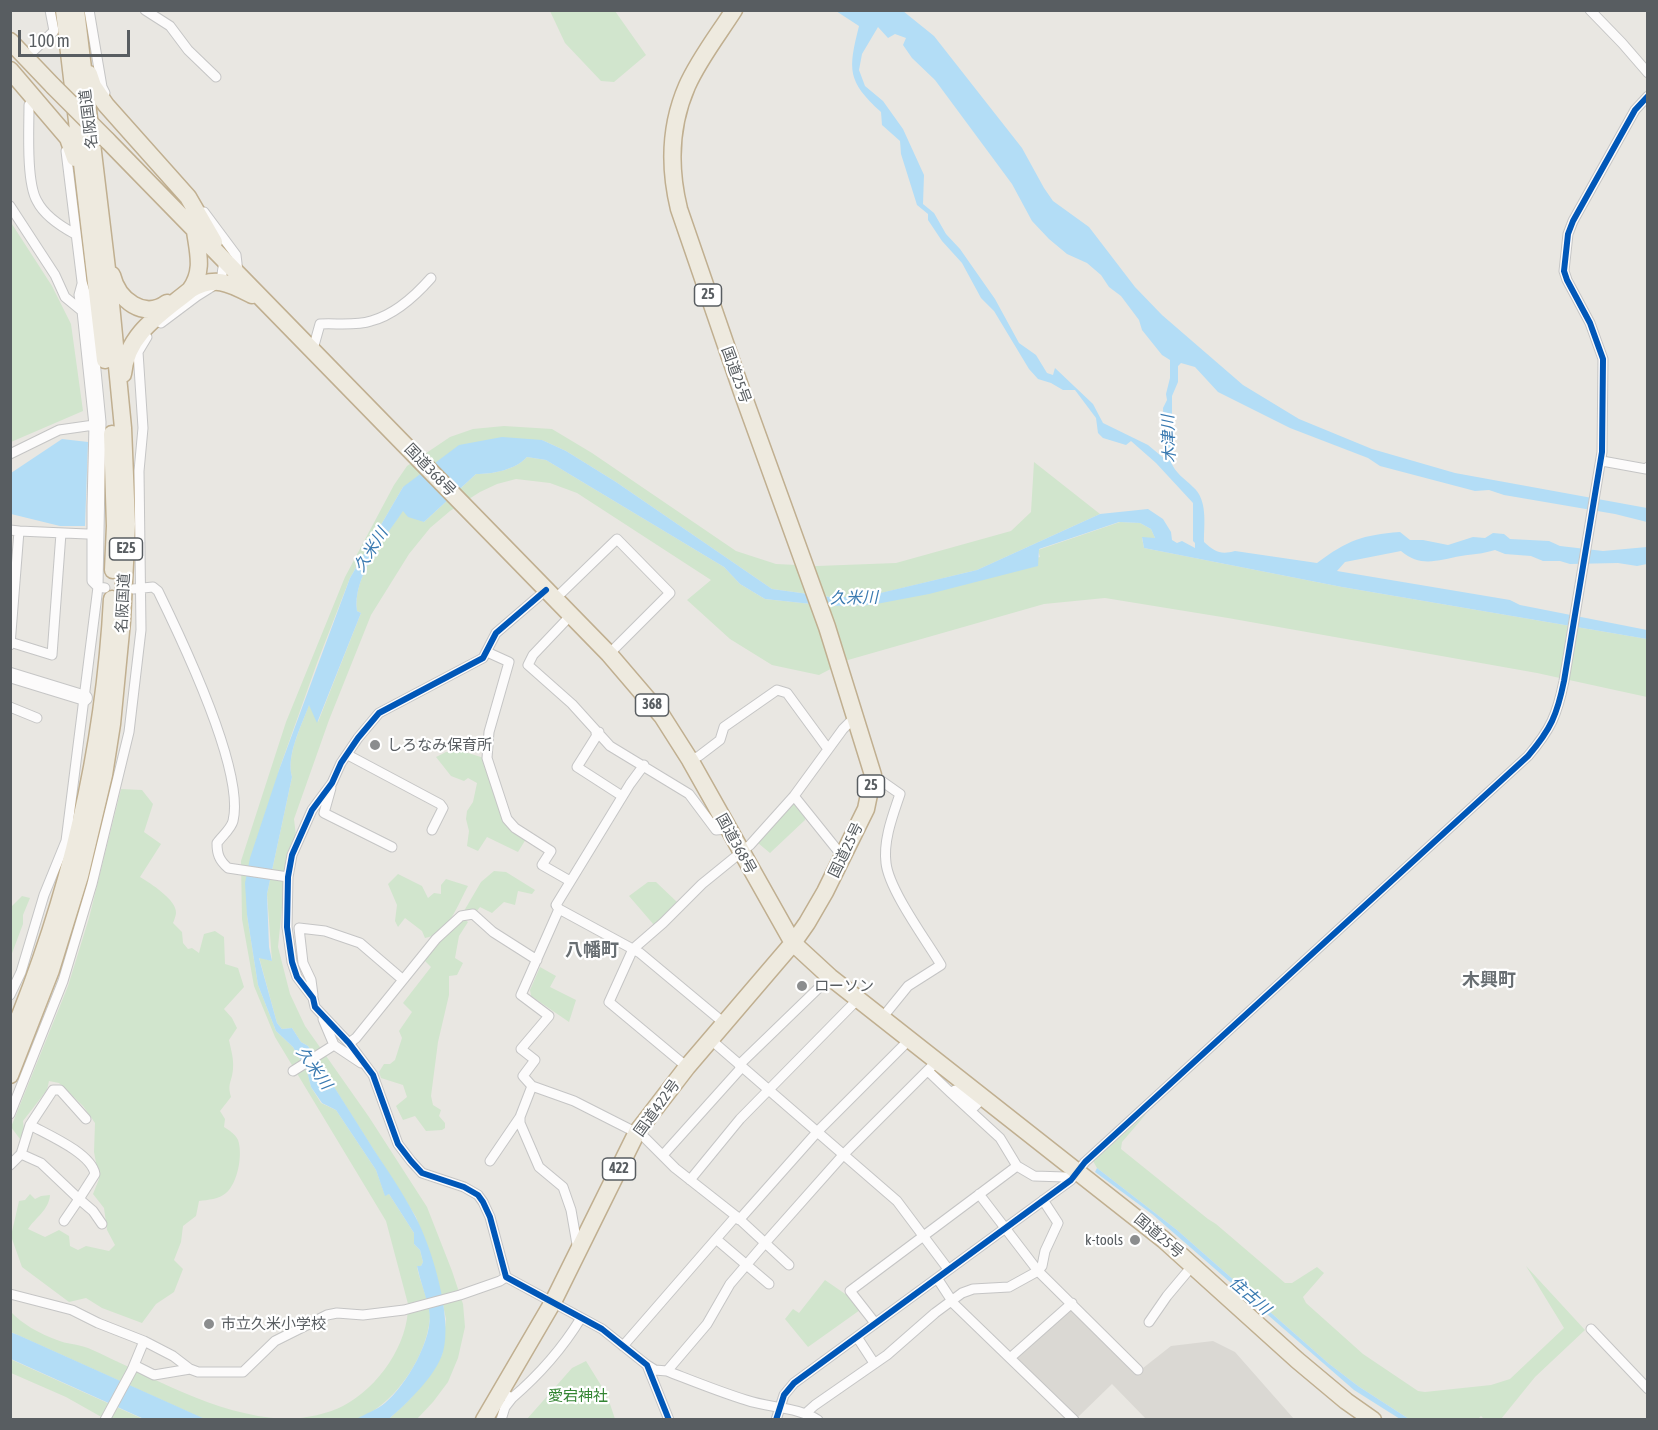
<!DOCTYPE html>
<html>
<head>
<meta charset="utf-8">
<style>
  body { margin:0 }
  #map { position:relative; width:1658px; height:1430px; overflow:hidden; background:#e9e7e2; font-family:"Asap Condensed",sans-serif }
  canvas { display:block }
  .frame { position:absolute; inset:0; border:12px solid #585d61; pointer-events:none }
  .scale { position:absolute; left:18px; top:30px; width:112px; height:27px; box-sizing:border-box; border:3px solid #585d61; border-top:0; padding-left:8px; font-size:18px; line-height:21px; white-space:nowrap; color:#585d61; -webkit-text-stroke:4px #fff; paint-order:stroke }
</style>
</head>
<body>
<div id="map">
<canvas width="1658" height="1430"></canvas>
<div class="frame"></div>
<div class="scale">100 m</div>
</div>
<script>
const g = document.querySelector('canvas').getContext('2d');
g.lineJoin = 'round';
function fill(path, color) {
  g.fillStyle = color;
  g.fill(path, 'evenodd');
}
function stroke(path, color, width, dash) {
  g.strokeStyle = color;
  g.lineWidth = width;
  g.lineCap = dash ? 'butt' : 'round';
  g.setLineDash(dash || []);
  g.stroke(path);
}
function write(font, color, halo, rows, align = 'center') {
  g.font = font + ' "Asap Condensed","Noto Sans JP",sans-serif';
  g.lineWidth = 4.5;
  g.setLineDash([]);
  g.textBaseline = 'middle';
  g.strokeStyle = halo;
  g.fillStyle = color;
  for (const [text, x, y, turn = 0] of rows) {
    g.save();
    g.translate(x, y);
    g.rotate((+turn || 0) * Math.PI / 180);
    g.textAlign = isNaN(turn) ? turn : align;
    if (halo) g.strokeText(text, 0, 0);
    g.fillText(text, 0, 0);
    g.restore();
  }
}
fill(new Path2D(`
  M1073 1308 1138 1372 1171 1346 1213 1341 1235 1352 1294 1419H1146L1112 1384 1077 1418 1017 1360V1355L1069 1309Z`), '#dad8d3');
fill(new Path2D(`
  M550 11H615L646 55 614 82 601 81 565 43Z
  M10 221 52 286 71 324 83 411 11 442Z
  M504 426 552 429 592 453 736 551 776 564 817 566 896 563 1011 531 1031 512 1034 462 1100 514 977 570 873 595 872 598 868 599 867 597H830L772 589 616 482 566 451 542 440 403 487 350 578 317 663 279 770 247 915 258 985 276 1031 293 1047 307 1071 311 1087 321 1103 336 1110 376 1170 385 1195 389 1194 414 1233V1244L420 1250 423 1262 421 1266H417C419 1280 430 1303 430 1315 429 1353 395 1406 357 1419 347 1423 303 1419 289 1419 306 1418 328 1414 343 1406 378 1388 409 1344 408 1304L386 1221 275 1037 254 986 242 919 241 861 286 722 345 577 394 485 407 466 450 437 473 429Z
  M527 457 546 460 724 567 740 584 765 599 830 606 871 605 1040 557 1038 550 1120 522 1140 523 1151 529 1155 538H1142L1144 548 1342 587 1647 639V697L1537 673 1228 618 1105 598 1044 604 848 660 819 675 772 665 730 639 687 600 711 580 577 493 550 483 516 479 497 484 480 492 450 511 430 528 409 554 371 615 329 720 294 819 296 836 286 869 278 947 290 994 305 1026 369 1117 427 1207 452 1271 463 1304 465 1327 458 1358 448 1382 433 1402 417 1419H389L411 1398 442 1355 446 1319 437 1277 416 1217 308 1046 301 1042 292 1028 282 1029 277 1023 259 957 272 961 267 894 292 777C286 754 302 726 309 704L318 722 361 613 357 611C352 577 385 537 403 510L424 522 476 474C493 474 515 470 527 457Z
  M446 752H465L484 758C492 794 505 810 526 839L518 852 487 837 478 851 467 846 469 831 466 819 467 811 473 802 477 783 468 778 464 781 451 776 436 757Z
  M121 789 142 790 153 804 144 832 161 844 140 877C150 883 177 900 176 913 176 915 174 921 173 923L182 932 183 943 188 949 192 948 199 953 204 934 215 931 224 937 225 964 238 968 244 987 224 1009 232 1018 237 1028 229 1040C231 1050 234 1059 233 1069 232 1082 227 1083 231 1097L220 1111 225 1119 224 1127C229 1130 235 1134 238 1140 243 1154 238 1183 226 1193 219 1199 208 1200 199 1201L196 1216 183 1226 181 1242 174 1260 183 1269 174 1292 156 1304 142 1323 102 1308 86 1298 69 1302 22 1267 11 1236 19 1201 25 1200 30 1194 35 1199 41 1196 50 1195C49 1210 35 1218 28 1229L45 1237 59 1230 69 1236 70 1246 78 1250 86 1246 109 1251 115 1245 107 1230 104 1208 93 1194 99 1179 94 1152 95 1123 83 1106 59 1083 49 1081 47 1090 23 1121 24 1129 20 1139 11 1127 68 986 89 918Z
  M795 801 805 815V820L770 853 758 843V841Z
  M494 871 506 872 535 890 532 894 518 891 515 905 504 902 492 913 480 907 476 912 464 911 481 882Z
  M398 874 422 886 428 898 434 893 441 894V885L446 879 468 886C458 904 448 935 425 938L422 931 405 918 398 927 395 921 397 905 388 884Z
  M648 882H656L677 902 654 925 629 896Z
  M22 896 30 898 23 915V924L11 956V907Z
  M464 919 468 922 459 936 455 958 463 963 457 975 449 976V995L438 1042 431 1096 433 1105 441 1110 439 1116 445 1123V1128L442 1130 426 1131 415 1116 403 1120 396 1106 407 1097 403 1085 381 1078 379 1072 384 1064H390L395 1060 402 1038 399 1031 412 1012 403 1003 431 967 424 960 439 942Z
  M540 967 556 976 550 987 576 1000 569 1022 531 996 530 990Z
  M1147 1113 1122 1142 1121 1149 1208 1219 1216 1224 1285 1283H1292L1317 1267 1324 1273 1303 1297 1306 1303 1363 1354 1418 1391 1425 1392 1491 1385 1510 1379 1564 1328 1526 1266 1585 1330 1535 1377 1501 1419H1484L1481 1416 1477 1420 1409 1419 1358 1386 1328 1363 1177 1230 1097 1168 1093 1161Z
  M825 1280 851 1298 860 1310 808 1347 785 1319 793 1309 799 1313Z
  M10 1311C22 1324 40 1334 57 1340 66 1344 78 1344 88 1348 151 1376 214 1415 284 1419H204L11 1332Z
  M10 1359 143 1419H105L66 1397 11 1373Z
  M586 1361 607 1395 615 1419H527L572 1368Z`), '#d1e5cd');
fill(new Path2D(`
  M836 11H903L934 36 1022 148 1044 188 1053 201 1089 227 1135 287 1162 315 1243 385 1299 419 1372 449 1455 473 1647 508V522L1615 514 1504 495 1489 490 1475 491 1380 466 1368 458 1290 428 1218 392 1195 367 1181 363 1178 366V382L1172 396V419L1175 438 1171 442 1172 459 1171 462C1176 474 1184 478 1193 487 1208 500 1204 524 1204 542 1215 552 1221 555 1235 551L1317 563C1348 540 1362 535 1400 532L1410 540H1423L1448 545 1473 537 1485 538 1493 533 1504 534 1510 539 1549 541 1560 546 1603 551 1647 547V564L1637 566 1618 563 1570 564 1560 561H1543L1531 556 1505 554 1495 550C1482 554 1474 554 1461 556 1438 560 1421 568 1401 551L1345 562 1337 571 1510 600 1520 605 1647 630V639L1342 587 1144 548 1142 537 1155 538 1151 529 1140 523 1119 522 1039 549 1038 566 929 594 871 605 830 606 765 599 740 584 724 567 546 460 527 457C515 470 493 474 476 474L424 522 408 517 403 511C385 538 352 577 357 611L361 613 317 723 309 705C301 727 286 755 292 777L267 894 269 947 272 961 259 958 277 1023 282 1029 292 1028 301 1042 308 1046C330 1080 352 1115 374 1150 388 1171 403 1193 415 1216 432 1247 453 1318 443 1352 436 1376 407 1403 389 1419H356C365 1414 377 1410 385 1403 405 1387 435 1337 429 1310 426 1295 420 1281 417 1266H421L423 1262 420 1250 414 1244V1233L389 1194 385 1196 376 1170 336 1110 322 1103 311 1087 307 1071 293 1047 276 1031 258 985 247 915 245 883 250 858 279 770 350 578 403 487 459 445 502 437 542 440 566 451 616 482 772 589 830 597H867L868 599 872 598V595L977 570 1100 514 1148 509 1163 519 1171 532 1172 540 1177 543 1182 541 1195 548V543L1193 541V503L1156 463 1131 441 1126 445 1103 438 1098 433 1096 418 1075 390H1063L1051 383 1038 379 1029 369 994 311 981 298 962 263 942 241 928 220V214L917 205 901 154 900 141 882 125 881 112C847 81 848 70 859 26ZM878 27 888 38 895 34 906 38 903 45 912 58 935 80 1012 184 1032 221 1049 239 1067 254 1087 263 1101 275 1109 287 1121 296 1139 320 1142 330 1162 355 1170 360V378L1166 394 1167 400 1163 408 1166 460 1148 445 1103 423 1093 404 1055 368 1053 375 1047 373 1036 355 1019 343 995 299 960 249 946 234 934 213 923 204 924 175 903 129 883 101 865 86 859 70 862 54Z
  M62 439 88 442 85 526H60L11 514V473Z
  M1097 1168 1177 1230 1328 1363 1358 1386 1409 1419H1400L1354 1390 1152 1214 1095 1172Z
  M10 1332 18 1335 205 1419H144L11 1359Z`), '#b3ddf6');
const street = new Path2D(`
  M89 10 102 87 105 93
  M145 10 170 26 188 50 216 77
  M1590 10 1622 43 1648 73
  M30 54 54 31 50 10
  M35 99 29 105C29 128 26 182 37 201 44 215 62 227 75 234
  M10 206 55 275 65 297 82 311 79 295 82 284
  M204 212 236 255 238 272
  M82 311 94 425 92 506V581L98 587 105 588
  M161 323 197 296 221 281 224 261
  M313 349 320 324C336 323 356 326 371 321 394 315 416 295 431 278
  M10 454 59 430 94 425
  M1602 461 1646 469 1648 467
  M10 530 19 531 10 645
  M19 531 87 534
  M133 589 153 587 158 591C181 638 245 771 233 821 231 829 222 836 217 843 217 854 219 860 228 868L288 877
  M546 590 496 633 483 658 379 713 358 738 341 763 332 783 312 810 292 855 288 877 287 927 292 962 297 977 313 998 315 1007 349 1043 373 1075 398 1144 411 1161 422 1173 464 1187 478 1195 483 1202 490 1217 506 1277 602 1329 647 1365 669 1420
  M555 599 617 539 670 593 609 654
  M571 615 533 655 528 665 572 704 610 746 689 794 716 830 727 829
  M10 642 52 655 61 533
  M487 652 509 662 489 732 487 758 507 819 515 828 551 851 542 865 570 881
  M10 707 37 718
  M596 733 599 732 577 767 622 796
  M348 755 440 804 443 808 432 830
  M690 760 699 756 720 740 724 727 777 690 787 693 828 749
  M644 765 630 784 556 905 559 909 521 995 549 1016 521 1049 535 1060 523 1076 532 1086 574 1101 643 1136 675 1168 736 1216 789 1265
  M873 775 900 794C893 815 883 840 886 863 889 890 926 940 941 965L908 986 882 1018
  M331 788 324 813 392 847
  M794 796 843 857
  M559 909 640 953 724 1023
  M10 995 21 972 44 895 66 841 98 587 101 422 90 309 82 282 66 151
  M313 995 311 980 303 963 299 928 325 931 360 943 402 979
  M323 1019 334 1045 361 1063
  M710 1039 897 1201 948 1269
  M349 1043 356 1038 436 939 461 916 473 914 493 932 537 960
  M739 1065 830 977
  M687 1067 609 1002 633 949 663 923 702 884 750 845 794 796 843 729 855 717
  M293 1071 334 1045
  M928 1071 951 1093
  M532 1086 520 1117V1123L539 1167 563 1187 571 1210 578 1250
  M10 1114 63 981 92 884 129 732 141 630 139 471 143 428 138 352 147 337
  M21 1154 41 1163 79 1199 95 1174C91 1153 48 1135 30 1125
  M663 1155 742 1067
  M490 1161 520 1117
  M10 1165 21 1154 30 1125 53 1090H60L86 1119
  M1017 1166 1034 1176 1065 1177 1071 1180
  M690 1180 740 1119 858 999
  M979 1194 1038 1271 1138 1370
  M739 1220 818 1131 910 1039
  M64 1221 79 1199 93 1211 102 1224
  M716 1239 769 1284
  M937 1278 954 1304 1074 1420
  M10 1294 72 1310 98 1323 144 1341 173 1356 190 1369 198 1372H243L275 1341 327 1315 337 1313 363 1315 404 1310 460 1295 500 1281 506 1277
  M1149 1322 1167 1296 1193 1265
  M875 1323 850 1291 1017 1166 1000 1138 951 1093 955 1090 975 1106 984 1097
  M1591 1329 1648 1389
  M857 1337 874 1363
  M623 1346 736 1216
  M1010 1358 1072 1303
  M134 1365 154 1375 190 1369
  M647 1365 655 1370 667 1371C693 1381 720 1392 746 1400 769 1408 798 1407 818 1420
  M667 1371 707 1324 730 1284 765 1243 844 1154 937 1061
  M512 1398C539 1375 562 1349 581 1318
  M806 1413 815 1405 887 1355 935 1313 962 1293 973 1289 1009 1287 1038 1271 1042 1266 1045 1251 1058 1223 1043 1200
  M105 1420 132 1370 144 1341
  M501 1420 505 1407 512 1398 508 1396
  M776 1420 784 1395 794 1383 1071 1180 1085 1162 1528 756C1551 729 1557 715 1564 681L1602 452 1603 359 1590 323 1567 280 1564 271 1568 234 1573 221 1635 110 1648 96`);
const secondary = new Path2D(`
  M10 675 85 698`);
const highway = new Path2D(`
  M64 10 105 360
  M10 41 53 86
  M10 70 68 138 75 158
  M89 74 93 86 106 105 188 197 214 242
  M107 140 609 654 662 716 690 760 793 943 830 977 1164 1240 1297 1360 1346 1401 1373 1420
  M112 275C118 300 144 320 167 303
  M190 290C215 275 229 283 252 295
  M123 374C127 333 161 314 190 290 204 271 198 253 195 231
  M112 434 115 526 113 570
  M10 1040C69 899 104 751 112 599
  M10 1075 51 970 80 876 104 775 112 724 122 621 127 524 123 428 110 294 76 10
  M484 1420 553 1302 637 1132 687 1067 793 943 807 923 825 892 866 809 873 775 827 627 742 392 679 209C669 168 670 125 687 86 699 59 718 35 734 10`);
stroke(street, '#c5c5c5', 11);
stroke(secondary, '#c6c6c6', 16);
stroke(highway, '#c0af90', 19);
stroke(street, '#fcfbfb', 9);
stroke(secondary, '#fcfbfb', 14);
stroke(highway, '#eeeadf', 16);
const highwayBridge = new Path2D(`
  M53 86 107 140`);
stroke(highwayBridge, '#c0af90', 19, []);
stroke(highwayBridge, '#eeeadf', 16);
stroke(new Path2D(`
  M546 590 496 633 483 658 379 713 358 738 341 763 332 783 312 810 292 855 288 877 287 927 292 962 297 977 313 998 315 1007 349 1043 373 1075 398 1144 411 1161 422 1173 464 1187 478 1195 483 1202 490 1217 506 1277 602 1329 647 1365 669 1420
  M776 1420 784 1395 794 1383 1071 1180 1085 1162 1528 756C1551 729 1557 715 1564 681L1602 452 1603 359 1590 323 1567 280 1564 271 1568 234 1573 221 1635 110 1648 96`), '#0057b8', 6);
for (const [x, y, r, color] of [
  [375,745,6,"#8b8d8e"],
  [802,986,6,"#8b8d8e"],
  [1135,1240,6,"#8b8d8e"],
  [209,1324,6,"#8b8d8e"]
]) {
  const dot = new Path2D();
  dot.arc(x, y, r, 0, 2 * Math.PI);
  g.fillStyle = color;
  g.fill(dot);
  stroke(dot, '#fff', 2);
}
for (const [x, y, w] of [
  [708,295,27],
  [126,549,33],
  [652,705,33],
  [871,786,27],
  [619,1169,33]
]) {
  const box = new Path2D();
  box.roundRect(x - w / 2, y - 11, w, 22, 4.5);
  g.fillStyle = '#fff';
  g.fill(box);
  stroke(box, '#585d61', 1.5);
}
write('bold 14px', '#585d61', null, [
  ["25",708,295],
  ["E25",126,549],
  ["368",652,705],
  ["25",871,786],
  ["422",619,1169]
]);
write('15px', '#585d61', '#fff', [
  ["名阪国道",89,119,-97],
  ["国道25号",736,375,70],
  ["国道368号",430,470,46],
  ["名阪国道",123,603,-87],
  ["国道368号",736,844,61],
  ["国道25号",846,850,-64],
  ["国道422号",657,1108,-54],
  ["国道25号",1159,1236,40]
]);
write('15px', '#585d61', '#fff', [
  ["しろなみ保育所",387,745],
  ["ローソン",814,986],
  ["k-tools",1123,1240,"right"],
  ["市立久米小学校",221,1324]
], 'left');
write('15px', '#348533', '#fff', [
  ["愛宕神社",578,1396]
]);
write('italic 16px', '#3a7ab1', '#fff', [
  ["木津川",1169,439,-92],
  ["久米川",371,550,-58],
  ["久米川",854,598,-1],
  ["久米川",314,1068,54],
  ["住古川",1250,1296,41]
]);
write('bold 18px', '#696f73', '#fff', [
  ["八幡町",592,950],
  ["木興町",1489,980]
]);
</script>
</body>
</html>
